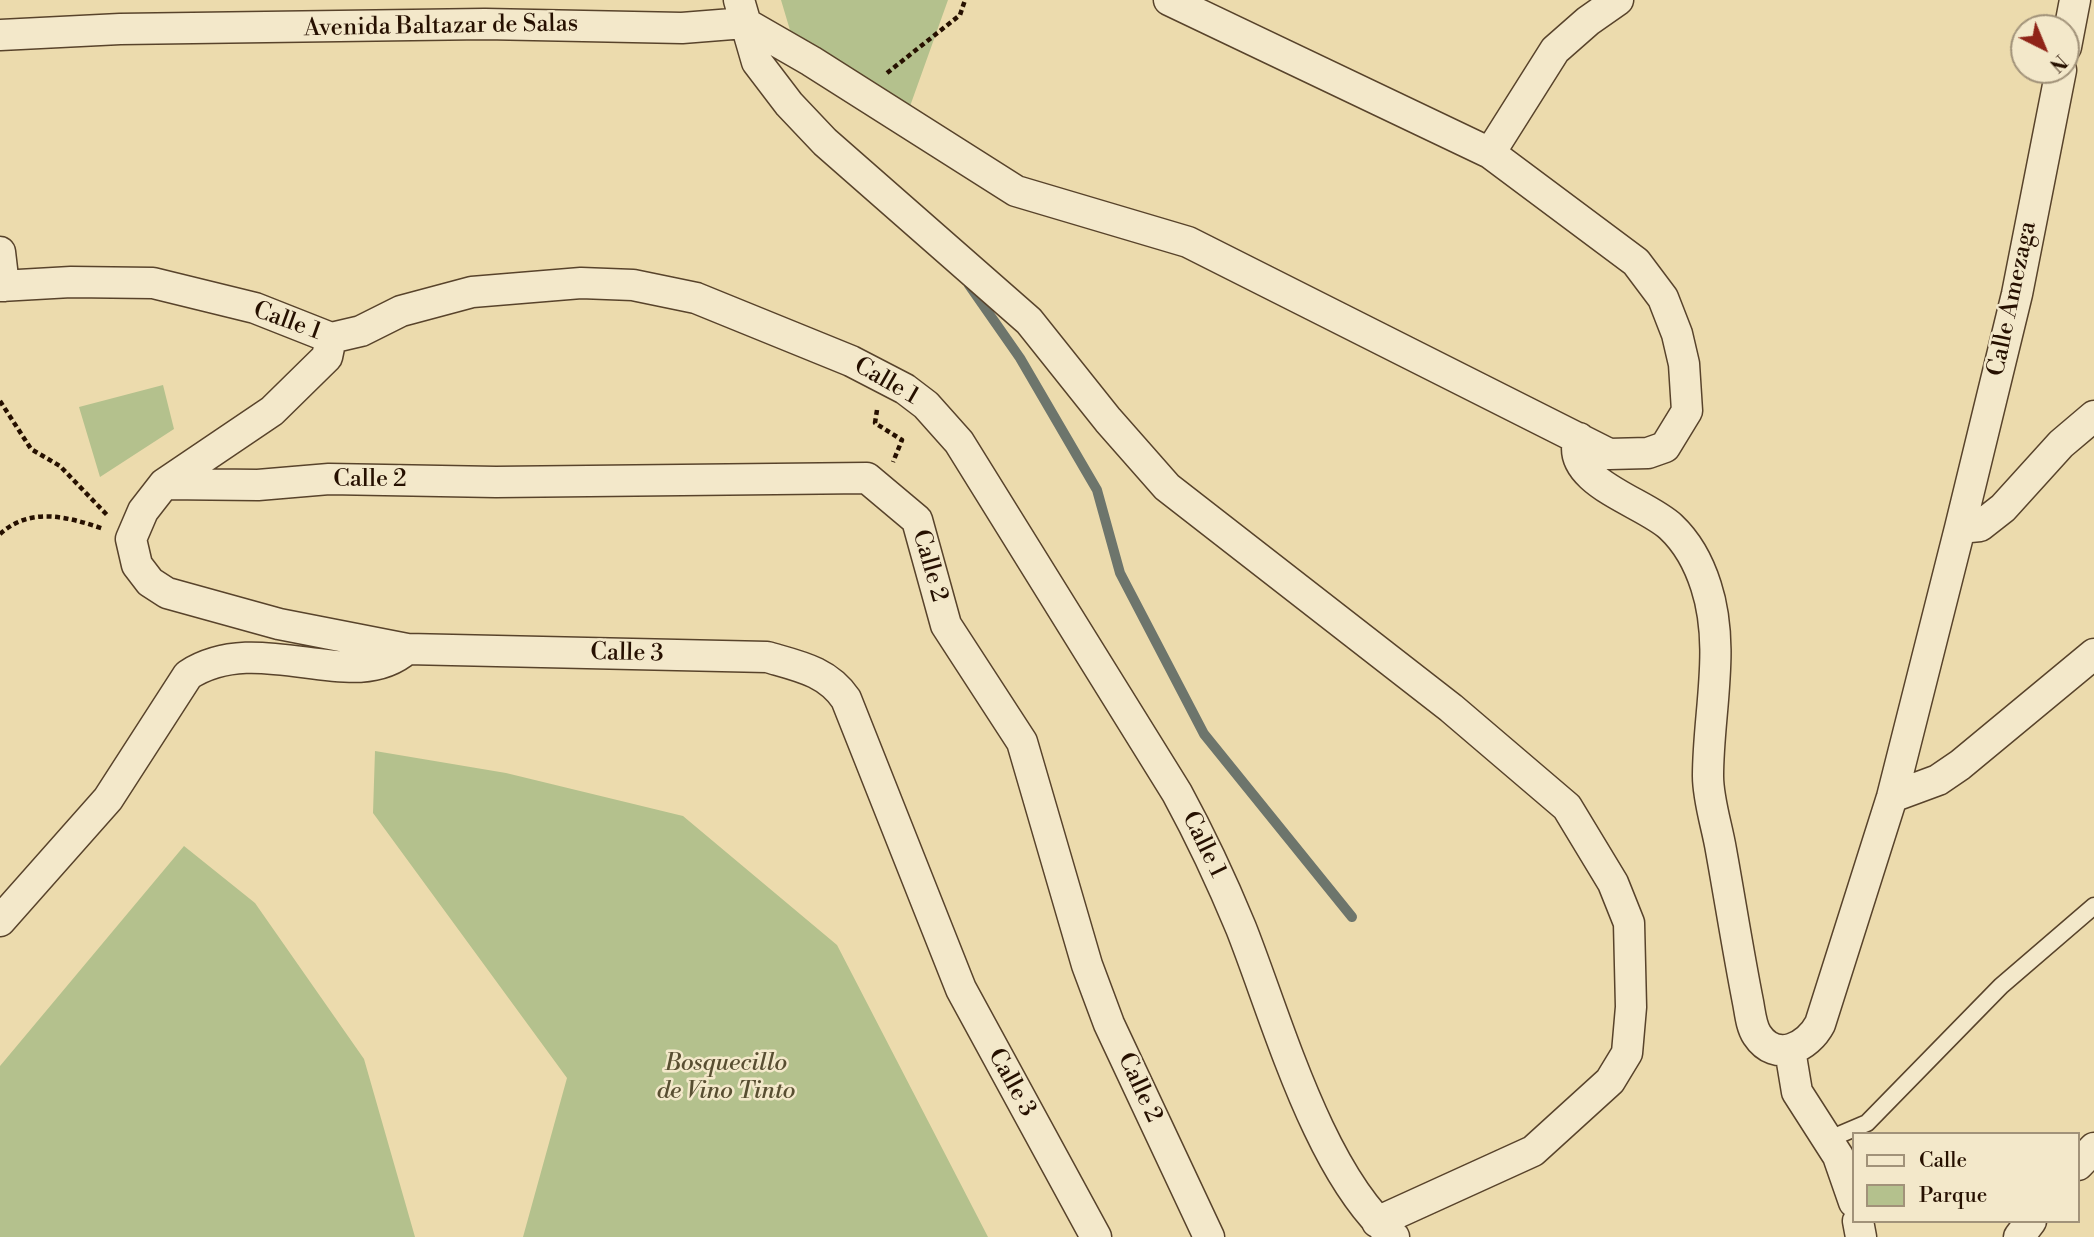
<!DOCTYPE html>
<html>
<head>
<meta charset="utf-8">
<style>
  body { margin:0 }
  #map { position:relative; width:2094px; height:1237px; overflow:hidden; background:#ecdbad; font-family:"Libre Bodoni",serif }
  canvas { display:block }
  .legend { position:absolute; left:1852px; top:1132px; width:228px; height:91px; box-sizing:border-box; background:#f3e8ca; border:2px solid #a19279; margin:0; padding:9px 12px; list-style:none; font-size:21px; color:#261000 }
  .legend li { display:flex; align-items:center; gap:14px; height:35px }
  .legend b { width:35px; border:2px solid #a19279 }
  .north { position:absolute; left:2010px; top:14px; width:70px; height:70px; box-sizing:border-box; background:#f3e8ca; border:2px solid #a19279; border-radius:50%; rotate:137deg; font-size:19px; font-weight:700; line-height:28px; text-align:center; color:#261000 }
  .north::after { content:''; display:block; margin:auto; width:24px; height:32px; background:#8f2418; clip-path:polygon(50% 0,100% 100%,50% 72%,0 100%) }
</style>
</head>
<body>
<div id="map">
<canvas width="2094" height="1237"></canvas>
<ul class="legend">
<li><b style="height:9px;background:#f3e8ca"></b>Calle</li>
<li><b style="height:19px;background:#b4c18d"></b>Parque</li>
</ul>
<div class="north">N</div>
</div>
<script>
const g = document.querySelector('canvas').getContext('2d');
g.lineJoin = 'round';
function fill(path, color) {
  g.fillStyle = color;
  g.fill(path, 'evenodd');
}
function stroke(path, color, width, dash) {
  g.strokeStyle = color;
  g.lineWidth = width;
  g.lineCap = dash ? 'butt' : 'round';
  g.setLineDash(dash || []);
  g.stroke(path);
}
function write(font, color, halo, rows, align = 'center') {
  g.font = font + ' "Libre Bodoni",serif';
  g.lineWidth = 5;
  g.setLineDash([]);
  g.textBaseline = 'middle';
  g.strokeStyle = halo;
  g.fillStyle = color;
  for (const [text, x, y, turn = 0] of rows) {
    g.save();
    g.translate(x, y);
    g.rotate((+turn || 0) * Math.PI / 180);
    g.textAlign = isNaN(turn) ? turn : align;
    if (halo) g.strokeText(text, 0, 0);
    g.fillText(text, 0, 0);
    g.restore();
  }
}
fill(new Path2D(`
  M781 0H948L904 123 801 67Z
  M163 385 174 429 100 477 79 407Z
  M375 751 506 773 683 816 837 945 988 1237H523L567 1078 373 813Z
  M184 846 255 903 364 1059 415 1237H0V1066Z`), '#b4c18d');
stroke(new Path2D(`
  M969 285 1020 358 1097 490 1120 573 1204 734 1352 917`), '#6d756c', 10);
const service = new Path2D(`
  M1827 1140 1867 1123 2001 986 2094 906`);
const minor = new Path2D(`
  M739 0 757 62 789 104 825 142 1029 321 1108 420 1167 487 1451 708 1567 807 1613 883 1629 923 1631 1007 1627 1053 1610 1081 1533 1151 1377 1222
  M0 35 120 29 485 24 682 28 745 23 811 61 1016 191 1188 242 1609 454 1648 453 1665 447 1687 411 1684 364 1677 334 1663 298 1636 262 1490 153 1169 0
  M2066 47 2075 0
  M1490 153 1555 50 1588 21 1618 0
  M0 252 4 286
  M0 286 71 282 153 283 255 308 331 338 361 331 401 311 472 292 581 283 633 285 696 298 851 361 905 389 926 405 959 442 1177 793C1201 837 1222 882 1241 928 1277 1019 1319 1174 1394 1237
  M331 338 327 357 272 411 164 484 143 511 131 539 137 565 150 582 167 593 279 624 407 649 767 657C798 666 827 671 846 699L961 989 1096 1237
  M1579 438C1564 482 1645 502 1671 527 1688 543 1699 564 1706 586 1726 647 1708 713 1708 776 1708 800 1717 826 1721 850 1730 900 1738 951 1748 1002 1750 1012 1751 1026 1757 1035 1776 1064 1808 1047 1820 1024L1892 797 1960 528 2017 294 2061 70
  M164 484 258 485 329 479 496 482 867 478 917 520 946 625 1022 742 1087 965 1109 1024 1209 1237
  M1960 528 1980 526 2003 508 2061 444 2094 416
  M1892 797 1938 780 1960 765 2094 654
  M0 921 108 799 188 675C261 628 352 697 407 649
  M1790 1050 1797 1092 1838 1156 1854 1202
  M2078 1165 2094 1148
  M1858 1221 1861 1237
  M2019 1237 2031 1221`);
stroke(service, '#58432b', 19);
stroke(minor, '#58432b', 33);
stroke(new Path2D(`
  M887 73 960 15 965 0
  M0 401 31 449 60 466 108 516
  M877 410 875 423 902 440 893 462
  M0 534C31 506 68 517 104 529`), '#261000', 4.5, [5, 3.5]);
stroke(service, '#f3e8ca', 16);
stroke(minor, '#f3e8ca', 30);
write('24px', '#261000', '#f3e8ca', [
  ["Avenida Baltazar de Salas",441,27,-1],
  ["Calle Amezaga",2013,299,-78],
  ["Calle 1",287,322,20],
  ["Calle 1",886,382,30],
  ["Calle 2",370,480],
  ["Calle 2",929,566,74],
  ["Calle 3",627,654,1],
  ["Calle 1",1203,845,64],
  ["Calle 3",1011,1083,61],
  ["Calle 2",1139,1088,65]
]);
write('italic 24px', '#584e31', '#f3e8ca', [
  ["Bosquecillo",726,1064],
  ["de Vino Tinto",726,1092]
]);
</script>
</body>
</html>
